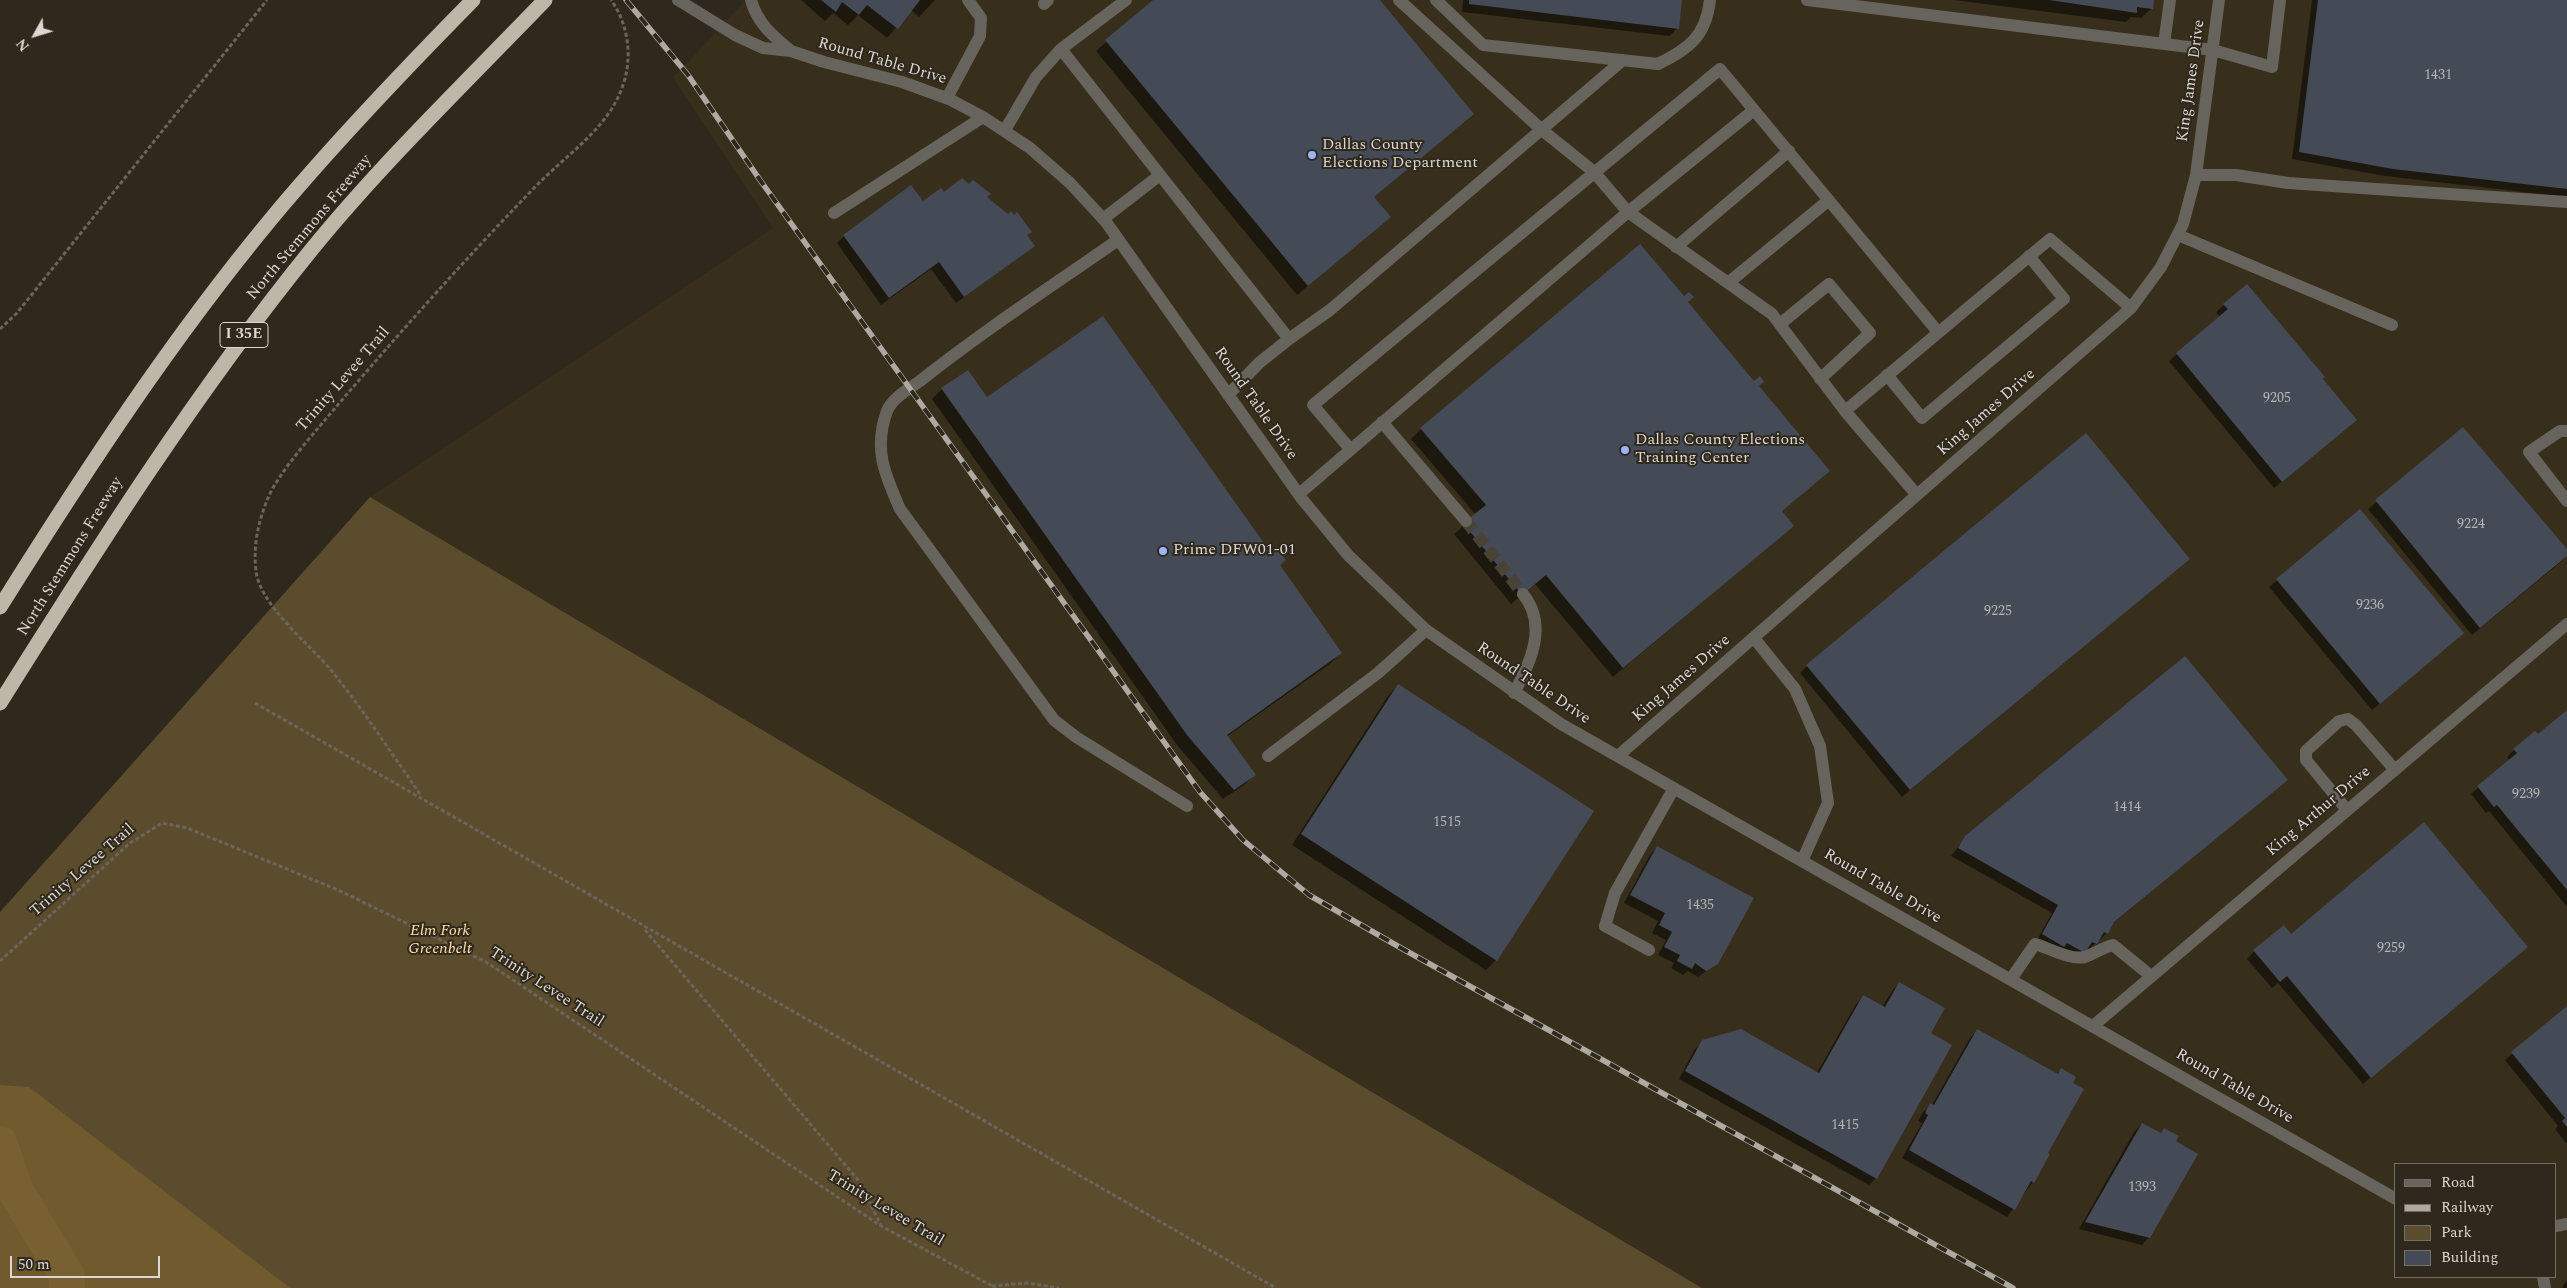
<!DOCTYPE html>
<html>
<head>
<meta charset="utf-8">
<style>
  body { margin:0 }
  #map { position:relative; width:2567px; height:1288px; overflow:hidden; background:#2f281c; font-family:Spectral,serif }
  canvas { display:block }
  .legend { position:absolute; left:2394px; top:1163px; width:162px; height:115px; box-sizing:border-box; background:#2f281c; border:1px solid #746e64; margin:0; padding:6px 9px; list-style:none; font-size:15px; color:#dcd7d0 }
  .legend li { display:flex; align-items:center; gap:10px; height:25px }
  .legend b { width:25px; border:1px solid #746e64 }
  .north { position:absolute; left:10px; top:10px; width:50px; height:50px; -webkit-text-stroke:4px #2f281c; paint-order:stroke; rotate:231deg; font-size:14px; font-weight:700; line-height:20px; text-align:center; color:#dcd7d0 }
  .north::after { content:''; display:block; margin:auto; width:18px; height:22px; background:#dcd7d0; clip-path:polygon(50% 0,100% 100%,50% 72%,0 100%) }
  .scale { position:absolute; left:10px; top:1256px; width:150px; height:22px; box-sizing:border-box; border:2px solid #dcd7d0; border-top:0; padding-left:6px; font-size:15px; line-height:18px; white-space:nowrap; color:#dcd7d0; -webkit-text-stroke:4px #2f281c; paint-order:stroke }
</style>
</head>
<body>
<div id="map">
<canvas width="2567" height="1288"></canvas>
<ul class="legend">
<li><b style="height:6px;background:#67645e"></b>Road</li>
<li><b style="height:6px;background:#afaaa1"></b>Railway</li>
<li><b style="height:14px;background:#5c4c2e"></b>Park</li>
<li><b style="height:14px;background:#454a57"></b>Building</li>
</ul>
<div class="north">N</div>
<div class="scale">50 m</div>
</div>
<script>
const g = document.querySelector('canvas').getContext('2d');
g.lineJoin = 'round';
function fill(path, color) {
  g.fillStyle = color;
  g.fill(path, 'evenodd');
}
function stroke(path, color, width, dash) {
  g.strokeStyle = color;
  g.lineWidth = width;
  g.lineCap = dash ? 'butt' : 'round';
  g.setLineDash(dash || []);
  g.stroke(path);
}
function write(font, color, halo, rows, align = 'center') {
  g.font = font + ' Spectral,serif';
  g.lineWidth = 4;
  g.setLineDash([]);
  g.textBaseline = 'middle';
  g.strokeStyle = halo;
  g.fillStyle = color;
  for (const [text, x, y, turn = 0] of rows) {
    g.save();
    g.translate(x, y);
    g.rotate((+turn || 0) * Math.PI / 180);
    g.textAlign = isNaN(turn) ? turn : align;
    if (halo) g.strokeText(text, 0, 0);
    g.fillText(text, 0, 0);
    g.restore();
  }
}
fill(new Path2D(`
  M746 0H2567V1288H1702L370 497 773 228 673 78ZM2396 1164H2556V1277H2396Z`), '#382e1c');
fill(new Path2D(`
  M370 497 1702 1288H67L0 1144V912Z`), '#5c4c2e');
fill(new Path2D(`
  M0 1085 29 1087 290 1288H0Z`), '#715a2d');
fill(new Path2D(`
  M801 0H935L919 17 911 10 887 38 858 15 848 25 833 13 825 21Z
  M1155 0H1378L1472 114 1374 197 1390 217 1297 295 1096 51Z
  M1463 0H1681L1677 28 1670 36 1462 12Z
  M1954 0H2152V8L2141 18 2131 17 2126 22Z
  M2312 0H2567V197L2385 176 2292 159Z
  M944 193 985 197 1026 236 1033 246 956 303 931 269 881 305 837 243 844 236Z
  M1687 302 1758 386 1781 512 1793 526 1613 677 1535 584 1511 604 1454 534 1476 515 1411 439 1421 429Z
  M2224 305 2321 379 2348 427 2274 488 2169 361 2220 317 2216 312Z
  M942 389 987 399 1279 565 1341 653 1331 663 1226 737 1254 775 1244 785 1223 799 1177 745 932 399Z
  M2463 429 2567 551V555L2562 561 2472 635 2368 509Z
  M2360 510 2463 633 2372 710 2269 587Z
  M2181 566 1902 797 1800 673 1807 666Z
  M1398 685 1592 811 1496 960 1486 970 1292 845 1388 696Z
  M2567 712V907L2489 811 2486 813 2471 794 2510 761 2507 757 2514 750 2537 736Z
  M2287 780 2112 924 2107 933 2077 960 2036 942 2052 913 1951 856 1966 837Z
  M1657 847 1717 963 1698 977 1688 971 1683 975 1671 968 1674 963 1658 955 1666 940 1652 933 1658 921 1624 903 1650 855Z
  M2291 936 2527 947 2363 1084 2278 983 2272 988 2247 959 2254 951Z
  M1899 983 1930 1033 1876 1178 1869 1185 1679 1079 1695 1049 1703 1042 1817 1073 1856 1004 1863 996 1882 1007 1892 991Z
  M2567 1008V1144L2555 1129 2558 1126 2505 1060Z
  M1977 1030 2056 1075 2061 1070 2046 1153 2033 1182 2007 1217 1902 1158 1922 1123 1918 1121 1923 1112 1932 1105 1970 1038Z
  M2142 1124 2160 1134 2164 1130 2149 1237 2142 1245 2079 1229 2134 1132Z
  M2567 1281V1288H2563V1285Z`), '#0007');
stroke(new Path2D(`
  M0 1144 15 1190 67 1276V1288`), '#786033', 36);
fill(new Path2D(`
  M821 0H920L898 29 867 5 859 15 842 2 836 12Z
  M1153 0H1380L1474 114 1374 197 1391 217 1308 286 1105 40Z
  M1469 0H1682L1679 29 1469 4Z
  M2049 0H2154L2153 9 2137 7V13Z
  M2318 0H2567V189L2393 169 2299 152Z
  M962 178 969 184 973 180 991 194 987 197 1008 214 1011 211 1014 215 1017 212 1032 232 1027 235 1035 246 964 297 939 262 889 298 843 235 911 185 923 201 941 188 944 192Z
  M1640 244 1684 296 1689 292 1694 297 1688 302 1754 381 1760 376 1764 382 1759 386 1830 471 1782 511 1794 526 1623 668 1546 575 1522 595 1463 523 1486 505 1420 428Z
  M2247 284 2325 377 2323 379 2357 420 2282 482 2176 353 2228 309 2223 304Z
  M1103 316 1271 553 1277 549 1286 560 1280 565 1342 653 1227 735 1256 775 1234 790 1187 735 941 388 968 370 987 397Z
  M2463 427 2567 549V556L2480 628 2375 500Z
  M2086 433 2190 559 1910 790 1806 665Z
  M2360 509 2464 633 2380 704 2276 579Z
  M2185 656 2288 780 2114 922 2108 934 2104 932 2097 944 2092 942 2085 953 2067 943 2064 947 2042 934 2058 905 1958 848 1965 836Z
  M1398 684 1594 811 1497 961 1301 834Z
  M2567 710V890L2497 805 2494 807 2477 786 2517 753 2513 749 2535 731 2538 734Z
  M2424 822 2528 947 2371 1078 2287 976 2280 982 2253 950 2284 925 2291 934Z
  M1657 846 1754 898 1718 964 1706 971 1695 963 1692 969 1677 961 1680 955 1664 947 1672 932 1659 925 1665 913 1630 895Z
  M1899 982 1945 1008 1931 1033 1952 1045 1877 1179 1685 1071 1702 1040 1741 1029 1819 1073 1863 995 1885 1007Z
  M2567 1006V1127L2562 1121 2565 1118 2511 1052Z
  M1977 1029 2058 1074 2061 1068 2076 1077 2073 1083 2084 1089 2048 1153 2050 1154 2034 1183 2031 1181 2015 1210 1909 1150 1928 1115 1925 1113 1930 1103 1934 1105Z
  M2142 1123 2161 1133 2164 1128 2179 1136 2176 1141 2198 1154 2150 1238 2085 1222Z`), '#454a57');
stroke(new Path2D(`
  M1466 521 1523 594`), '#494237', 12, [12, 6]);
stroke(new Path2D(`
  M0 329 17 313 267 0
  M255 703 1276 1288
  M420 794C391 753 363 709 330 669 309 644 260 605 256 571 253 546 258 522 268 498 280 470 316 431 336 407 401 331 467 257 536 186 567 154 609 128 623 85 633 57 628 23 611 0
  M645 930 858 1180 881 1225
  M0 961 130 843 162 823 187 828 338 890 486 962 881 1226 996 1288
  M992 1286 1027 1283 1059 1288`), '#6b655b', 3, [4, 2.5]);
stroke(new Path2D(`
  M678 0 735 35 763 48 791 51 824 62 902 82 949 99 983 117 1030 148 1070 183 1106 222 1302 499 1348 555 1426 630 1561 724 2396 1199
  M751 0C757 23 773 36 791 51
  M1436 0 1483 45 1658 64C1689 49 1706 36 1710 0
  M1807 0 2213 50 2272 67 2280 0
  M1044 4 1048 0
  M2164 44 2170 0
  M1061 49 1126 0
  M947 98 980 36 981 18 968 0
  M1754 110 1628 212 1772 314 1845 411 1917 495
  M1005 130 1036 77 1061 49 1289 339 1259 363 1228 395
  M2196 175H2236L2288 183 2567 202
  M834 213 983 117
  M1103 219 1160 175
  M2178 235 2392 325
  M1118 240C1052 286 983 331 920 381 909 389 892 398 887 411 873 449 885 475 900 509L1054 720 1076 737 1187 806
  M1676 247 1789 151
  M1728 283 1829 200
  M1780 324 1829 284 1870 333 1820 379
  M1289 339 1330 310 1623 60
  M1887 375 1922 418 2064 299 2029 256
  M1845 411 2050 239 2131 308
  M1382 422 1466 521
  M2567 431H2560L2529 452 2567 501
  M1350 449 1313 405 1720 69 1938 332
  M1299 494 1628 212 1594 172 1542 130 1399 0
  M1754 638 1795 689 1820 746 1828 803 1802 861
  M1514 693C1531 662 1548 625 1523 594
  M1268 756 1378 673 1426 630
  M1618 756 2131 308 2161 267 2183 224 2196 175 2219 0
  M2347 810 2306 760V751L2339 721 2348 719 2356 725 2395 770
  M1649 950 1605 926 1615 893 1674 788
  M2011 979 2035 944C2050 948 2068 960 2085 957 2089 956 2104 947 2113 945L2151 976
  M2093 1026 2567 624
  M2556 1226 2567 1224
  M2543 1277 2545 1288`), '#67645e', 12);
stroke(new Path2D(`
  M0 607C84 473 170 341 271 219 334 143 403 71 473 0
  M0 703C98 547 196 392 312 249 384 161 466 82 545 0`), '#beb6a7', 15);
const rail = new Path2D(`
  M626 0 688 75 760 180 1200 792 1243 840 1309 895 1401 948 2013 1288`);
stroke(rail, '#afaaa1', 5.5);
stroke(rail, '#2f281c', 4, [11]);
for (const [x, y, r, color] of [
  [1312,155,5,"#9bb5fd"],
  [1625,450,5,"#9bb5fd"],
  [1163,551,5,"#9bb5fd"]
]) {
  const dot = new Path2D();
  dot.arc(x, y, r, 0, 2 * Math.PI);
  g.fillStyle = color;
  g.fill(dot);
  stroke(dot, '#2f281c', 2);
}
write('14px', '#b6b4b2', null, [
  ["1431",2438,76],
  ["9205",2277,399],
  ["9224",2471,525],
  ["9236",2370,606],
  ["9225",1998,612],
  ["9239",2526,795],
  ["1414",2127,808],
  ["1515",1447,823],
  ["1435",1700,906],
  ["9259",2391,949],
  ["1415",1845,1126],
  ["1393",2142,1188]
]);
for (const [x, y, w] of [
  [244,335,48]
]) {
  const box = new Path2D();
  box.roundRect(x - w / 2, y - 12.5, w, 25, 4);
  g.fillStyle = '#2f281c';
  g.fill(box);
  stroke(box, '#dcd7d0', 1);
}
write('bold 15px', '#dcd7d0', null, [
  ["I 35E",244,335]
]);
write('16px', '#dcd7d0', '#2f281c', [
  ["Round Table Drive",882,62,16],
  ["King James Drive",2192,81,-82],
  ["North Stemmons Freeway",310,228,-50],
  ["Trinity Levee Trail",344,380,-49],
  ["Round Table Drive",1255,404,55],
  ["King James Drive",1987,413,-41],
  ["North Stemmons Freeway",71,557,-58],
  ["King James Drive",1682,679,-41],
  ["Round Table Drive",1533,684,34],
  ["King Arthur Drive",2319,812,-40],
  ["Trinity Levee Trail",83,871,-41],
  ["Round Table Drive",1882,887,30],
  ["Trinity Levee Trail",546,988,33],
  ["Round Table Drive",2234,1087,30],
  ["Trinity Levee Trail",885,1209,31]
]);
write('16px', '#dcd7d0', '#2f281c', [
  ["Dallas County",1322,146],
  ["Elections Department",1322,164],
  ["Dallas County Elections",1635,441],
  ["Training Center",1635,459],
  ["Prime DFW01-01",1173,551]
], 'left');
write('italic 16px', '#fee0a7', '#2f281c', [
  ["Elm Fork",440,932],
  ["Greenbelt",440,950]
]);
</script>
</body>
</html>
